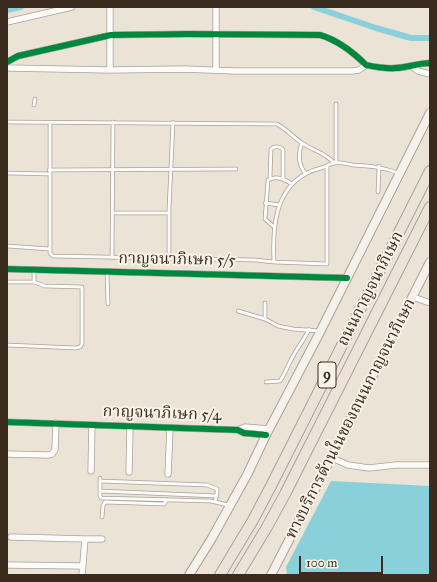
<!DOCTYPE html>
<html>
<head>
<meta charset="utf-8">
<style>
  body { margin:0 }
  #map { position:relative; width:437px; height:582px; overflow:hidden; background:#ebe3d6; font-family:"IM FELL Great Primer",serif }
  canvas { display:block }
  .frame { position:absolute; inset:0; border:8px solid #3b2a1e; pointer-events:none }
  .scale { position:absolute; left:299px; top:556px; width:84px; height:18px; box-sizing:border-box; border:2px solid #3b2a1e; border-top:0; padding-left:5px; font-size:12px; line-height:14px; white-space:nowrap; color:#3b2a1e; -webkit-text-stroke:3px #f7f3e8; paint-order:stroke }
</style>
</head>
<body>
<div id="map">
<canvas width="437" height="582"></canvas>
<div class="frame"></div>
<div class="scale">100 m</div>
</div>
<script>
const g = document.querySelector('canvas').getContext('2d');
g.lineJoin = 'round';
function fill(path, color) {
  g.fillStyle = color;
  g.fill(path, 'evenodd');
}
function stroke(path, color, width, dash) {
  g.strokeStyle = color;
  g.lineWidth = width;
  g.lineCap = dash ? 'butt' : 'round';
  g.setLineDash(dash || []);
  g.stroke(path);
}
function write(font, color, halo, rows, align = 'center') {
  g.font = font + ' "IM FELL Great Primer","Noto Serif Thai",serif';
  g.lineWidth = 4;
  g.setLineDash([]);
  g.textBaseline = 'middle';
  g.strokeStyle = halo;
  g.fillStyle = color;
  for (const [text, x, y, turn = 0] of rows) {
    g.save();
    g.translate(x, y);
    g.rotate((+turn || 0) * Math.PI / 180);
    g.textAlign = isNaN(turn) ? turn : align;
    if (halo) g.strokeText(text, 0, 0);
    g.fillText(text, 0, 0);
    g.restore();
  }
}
fill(new Path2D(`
  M331 481 430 486V575H287L286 567Z`), '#8ad0db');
stroke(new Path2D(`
  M314 7 376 28 411 38H430
  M7 10 21 7`), '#8ad0db', 6);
const lane = new Path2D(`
  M34 105 35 99
  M7 122 277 124C286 129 293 137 302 143 312 150 326 153 334 163
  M50 123V253L53 256 255 260 274 262C272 223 276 179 321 168 325 167 331 163 335 163 341 162 347 164 353 165 369 166 383 167 398 173
  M302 143C298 154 298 164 305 173
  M336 163V104
  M49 170 236 169
  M7 173 50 174
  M270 178 271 149C274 146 281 146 283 150V178
  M378 192 379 166
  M265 203 279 205
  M112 213H169
  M274 227 265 219 268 180C276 175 284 179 292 184
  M7 246 50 249
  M112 258 113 122
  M169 259V209L173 122
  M274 262 327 264V166
  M107 272 108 304
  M7 282H34V270
  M265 303V319
  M238 311 265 319 278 326 293 329 320 331
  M7 345 76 348 80 347 82 344V287L45 286 34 282
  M266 382 280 381C285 374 287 367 291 360 296 349 304 341 309 329
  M100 478V496L101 498 211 501 228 505
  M100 481 207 485 217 489V493L215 502
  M100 491 217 496
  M102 517 103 506 105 502 164 504 167 500`);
const street = new Path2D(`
  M110 7V70L184 69 235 71H352L359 70 366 65
  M216 7V69
  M7 22 72 7
  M7 62 18 56 111 35 188 34 320 35C337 40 354 53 366 65 376 67 385 69 395 68 407 68 418 63 430 63
  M411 66 418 71 430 74
  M7 68 110 70
  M7 269 347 278
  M413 297 430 303
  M7 422 238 430 244 433 266 435
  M238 430 245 427 269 429
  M7 454 48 455 52 454 55 450 56 423
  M332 458 348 465 369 468 396 465H430
  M91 471 92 425
  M129 472 130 426
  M168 474 170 428
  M11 537 85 539 82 575
  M85 539H102
  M7 565 83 566`);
const secondary = new Path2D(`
  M189 575 212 538 247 475 266 435 318 336 430 113
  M271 575C325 471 377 367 430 262`);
const highway = new Path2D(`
  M220 575 253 520 271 486 430 171
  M238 575 267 527 285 494 430 207`);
stroke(lane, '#a8a298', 4.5);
stroke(street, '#a8a298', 7);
stroke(secondary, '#a8a298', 10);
stroke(highway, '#a8a298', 12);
stroke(lane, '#fcfbf9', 3);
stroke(street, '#fcfbf9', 5.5);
stroke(secondary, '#f6f1eb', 8);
stroke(highway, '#ebe3d8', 10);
stroke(new Path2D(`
  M7 62 18 56 111 35 188 34 320 35C337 40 354 53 366 65 376 67 385 69 395 68 407 68 418 63 430 63
  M7 269 347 278
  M7 422 238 430 244 433 266 435`), '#00873e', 6);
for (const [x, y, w] of [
  [327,375,18]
]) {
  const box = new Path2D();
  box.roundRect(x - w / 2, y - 13, w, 26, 3);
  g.fillStyle = '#f7f3e8';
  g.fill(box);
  stroke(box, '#3b2a1e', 1);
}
write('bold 15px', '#3b2a1e', null, [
  ["9",327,375]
]);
write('16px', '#3b2a1e', '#f7f3e8', [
  ["กาญจนาภิเษก 5/5",177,260,1],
  ["ถนนกาญจนาภิเษก",371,289,-63],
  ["กาญจนาภิเษก 5/4",162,414,2],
  ["ทางบริการด้านในของถนนกาญจนาภิเษก",351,419,-63]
]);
</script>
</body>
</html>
